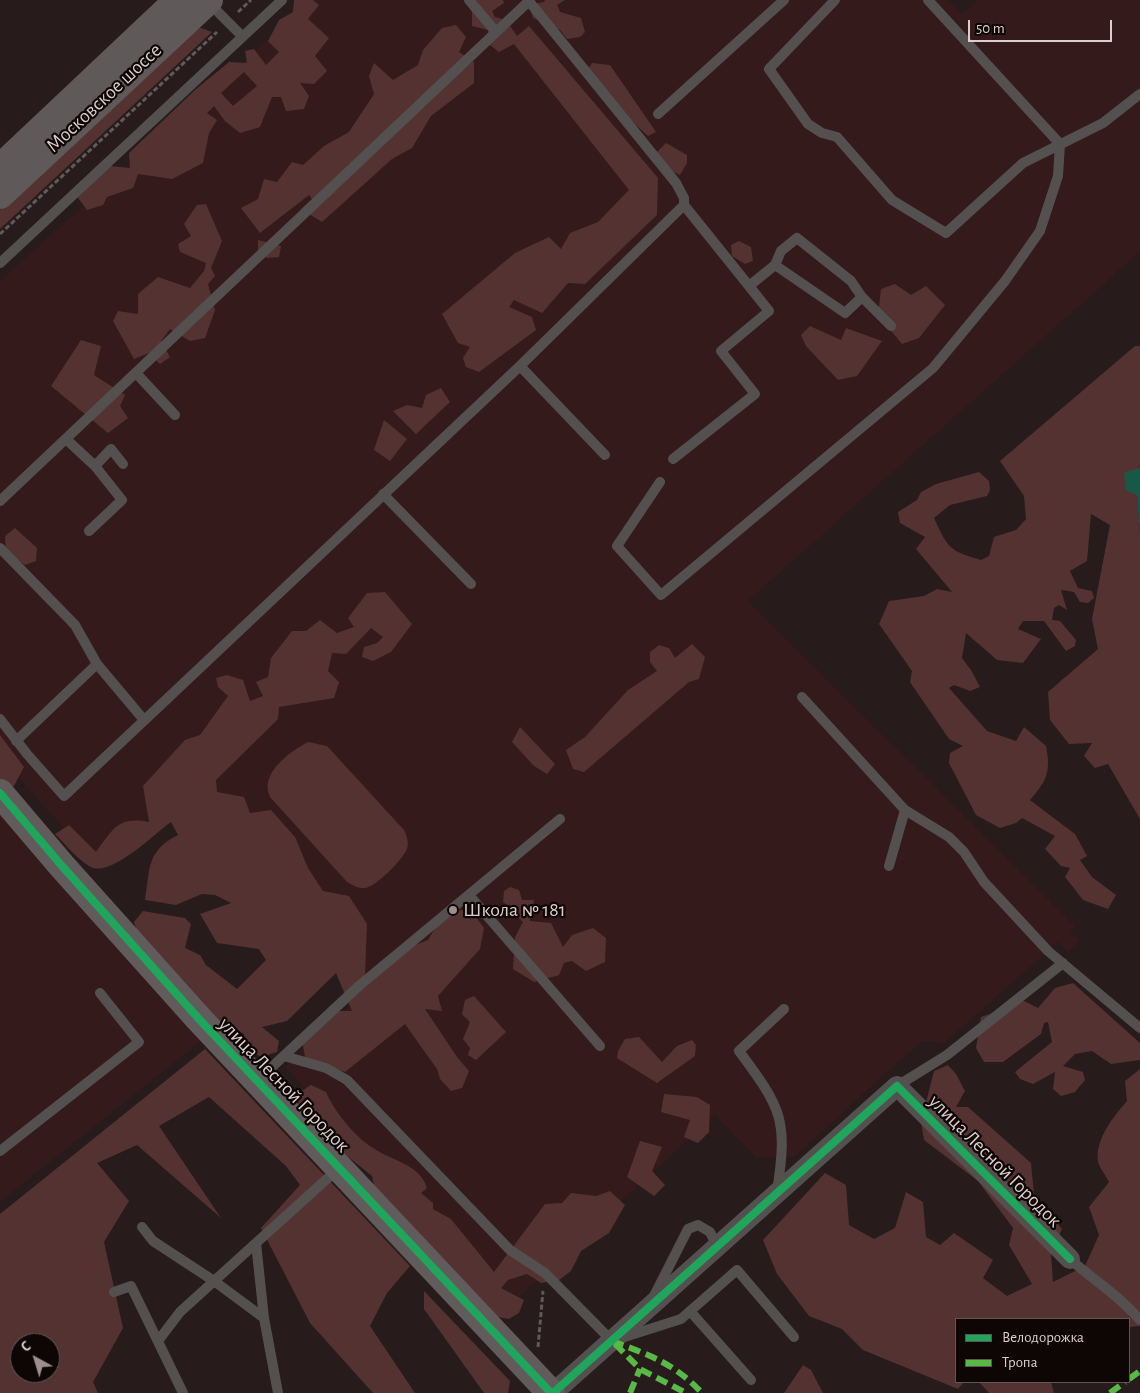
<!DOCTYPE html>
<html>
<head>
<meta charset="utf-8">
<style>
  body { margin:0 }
  #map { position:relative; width:1140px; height:1393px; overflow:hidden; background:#271b1b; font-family:"Alegreya Sans",sans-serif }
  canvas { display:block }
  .legend { position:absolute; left:955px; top:1318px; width:175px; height:65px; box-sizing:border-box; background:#0e0505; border:1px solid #615555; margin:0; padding:6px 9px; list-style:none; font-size:15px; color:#ddcece }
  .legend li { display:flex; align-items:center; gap:10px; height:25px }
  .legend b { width:25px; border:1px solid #615555 }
  .north { position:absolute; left:10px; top:1333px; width:50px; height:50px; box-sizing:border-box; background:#0e0505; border:1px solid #615555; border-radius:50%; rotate:321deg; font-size:14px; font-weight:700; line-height:20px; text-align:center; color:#ddcece }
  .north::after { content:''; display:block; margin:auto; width:18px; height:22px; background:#9d8f8f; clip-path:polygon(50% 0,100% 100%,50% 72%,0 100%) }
  .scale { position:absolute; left:968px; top:20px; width:144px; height:22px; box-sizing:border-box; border:2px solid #ddcece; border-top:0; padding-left:6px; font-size:15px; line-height:18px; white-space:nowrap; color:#ddcece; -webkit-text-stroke:4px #0e0505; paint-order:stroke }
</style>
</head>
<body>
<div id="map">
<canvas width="1140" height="1393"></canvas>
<ul class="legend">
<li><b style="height:6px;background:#20a55d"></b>Велодорожка</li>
<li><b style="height:6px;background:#58b947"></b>Тропа</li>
</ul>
<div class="north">С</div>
<div class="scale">50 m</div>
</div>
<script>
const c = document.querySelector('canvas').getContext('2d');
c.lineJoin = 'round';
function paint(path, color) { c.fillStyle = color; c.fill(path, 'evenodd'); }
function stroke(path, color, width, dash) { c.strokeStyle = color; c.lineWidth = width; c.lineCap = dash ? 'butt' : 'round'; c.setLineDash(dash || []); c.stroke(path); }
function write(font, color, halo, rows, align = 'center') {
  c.font = font + ' "Alegreya Sans",sans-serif'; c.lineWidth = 4.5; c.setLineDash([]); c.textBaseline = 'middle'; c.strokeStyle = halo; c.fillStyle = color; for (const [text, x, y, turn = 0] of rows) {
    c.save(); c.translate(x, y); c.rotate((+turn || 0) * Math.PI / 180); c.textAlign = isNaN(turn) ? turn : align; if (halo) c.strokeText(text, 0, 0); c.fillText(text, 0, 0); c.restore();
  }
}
const built = new Path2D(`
  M 312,0 L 948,0 L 962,14 L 978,0 L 1140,0 L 1140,252 L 748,601 L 1075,926 L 1070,931 L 1080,941 L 1068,952 L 1058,942 L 945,1043 L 922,1041 L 794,1157 L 756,1158 L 715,1115 L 508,1307 L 285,1067 L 365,991 L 171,797 L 97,865 L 0,757 L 0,281 Z
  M 0,810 L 205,1038 L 0,1202 Z`);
const green = new Path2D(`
  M 294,0 L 313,0 L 319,5 L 308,19 L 329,38 L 315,56 L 327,71 L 314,84 L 300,83 L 309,96 L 304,109 L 286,111 L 281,97 L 272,97 L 260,127 L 240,133 L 225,121 L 214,106 L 207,113 L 217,120 L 209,133 L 203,163 L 172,179 L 138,174 L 133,188 L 107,197 L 103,205 L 87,210 L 76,195 L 110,166 L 130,168 L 129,153 L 195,90 L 229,62 L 247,63 L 245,51 L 254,49 L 266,65 L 279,52 L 268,41 L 279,20 L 293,12 ZM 244,72 L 257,86 L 233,106 L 221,93 Z
  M 464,0 L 503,0 L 504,3 L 492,11 L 495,17 L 506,20 L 517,36 L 529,26 L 658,178 L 657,215 L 585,284 L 568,283 L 542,313 L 514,300 L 509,307 L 532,317 L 536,330 L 479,372 L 466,367 L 463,358 L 470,347 L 458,343 L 442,314 L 515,253 L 549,237 L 561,249 L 570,233 L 598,222 L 629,190 L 514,44 L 499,52 L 490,45 L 488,30 L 472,26 L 472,12 Z
  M 545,0 L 565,0 L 557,5 L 560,12 L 581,18 L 585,32 L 580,37 L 567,39 L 560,30 L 533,18 L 529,5 L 544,2 Z
  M 456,25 L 466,37 L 459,52 L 474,62 L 474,83 L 431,116 L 412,148 L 392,159 L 322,222 L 301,209 L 312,199 L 309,195 L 260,233 L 241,208 L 258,199 L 264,179 L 277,182 L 292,162 L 303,165 L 324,146 L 349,132 L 374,94 L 369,76 L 374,63 L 393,80 L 418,65 L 423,50 L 442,28 Z
  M 201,28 L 212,32 L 0,229 L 0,210 L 185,37 L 193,30 Z
  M 592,63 L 610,65 L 656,132 L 648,136 L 624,114 L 588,69 Z
  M 666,143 L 687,155 L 687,163 L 680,175 L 657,164 L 657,152 Z
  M 206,204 L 222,241 L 211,268 L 215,276 L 208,284 L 215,310 L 205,338 L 190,341 L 170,329 L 161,341 L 170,357 L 160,364 L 149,353 L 134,359 L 113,321 L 118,311 L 138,314 L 138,294 L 158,277 L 190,288 L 204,271 L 206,263 L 180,252 L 178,244 L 191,236 L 184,224 L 197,205 Z
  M 258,240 L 281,246 L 279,257 L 267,258 L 258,251 Z
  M 739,241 L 751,247 L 753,261 L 745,264 L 732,256 L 731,245 Z
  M 895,284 L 911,295 L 926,286 L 945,305 L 919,338 L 902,344 L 878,315 L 881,289 Z
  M 810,326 L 841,340 L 846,328 L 882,341 L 857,376 L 838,380 L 806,346 L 801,335 Z
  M 81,340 L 101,346 L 94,375 L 125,395 L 120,406 L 128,418 L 108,433 L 51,386 Z
  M 1135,346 L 1140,346 L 1140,463 L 1137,495 L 1140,534 L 1140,819 L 1108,764 L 1095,768 L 1084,756 L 1092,743 L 1069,744 L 1050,720 L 1048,692 L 1098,649 L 1092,619 L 1110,525 L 1091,514 L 1087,561 L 1070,571 L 1078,588 L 1092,591 L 1094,598 L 1088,603 L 1080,602 L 1074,592 L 1061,590 L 1067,610 L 1059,605 L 1054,608 L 1052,620 L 1060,621 L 1076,640 L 1075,646 L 1066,651 L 1044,621 L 1023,621 L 1018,629 L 1041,639 L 1023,663 L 997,660 L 966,633 L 962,658 L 971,670 L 980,687 L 970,691 L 954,685 L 949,688 L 987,731 L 1016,741 L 1024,727 L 1046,746 C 1051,771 1047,781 1030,800 L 1075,834 L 1087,856 L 1080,860 L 1092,877 L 1116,895 L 1108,909 L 1083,900 L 1065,877 L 1070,868 L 1061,866 L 1045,849 L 1055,836 L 1022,818 L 1016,823 L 1000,828 L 976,815 L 949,763 L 950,753 L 963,746 L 949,739 L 910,682 L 912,671 L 879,624 L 889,601 L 924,596 L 937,589 L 952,592 L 916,549 L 925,537 L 900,523 L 898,512 L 917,500 L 921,492 L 936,484 L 979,472 L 989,481 L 990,490 L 987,496 L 950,505 L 934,518 C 948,548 949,551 981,560 L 989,556 L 994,537 L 1016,530 L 1026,519 L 1024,496 L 1000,461 Z
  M 441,388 L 450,402 L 416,434 L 393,411 L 407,405 L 422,408 L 426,395 Z
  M 384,420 L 407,439 L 390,461 L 374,450 Z
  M 15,528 L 37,548 L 36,561 L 25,565 L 6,552 L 5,536 Z
  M 385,592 L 412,624 L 391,652 L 373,661 L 362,657 L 364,647 L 377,643 L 383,637 L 371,628 L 346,654 L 332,653 L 328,671 L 339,682 L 334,698 L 279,707 L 278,719 L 216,780 L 217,792 L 244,797 L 250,813 L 271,810 L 295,837 L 308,868 L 323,891 L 349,896 L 367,924 L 365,975 L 389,955 L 428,940 L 437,925 L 454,910 L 471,910 L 484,928 L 480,949 L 438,996 L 442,1011 L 425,1009 L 457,1057 L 469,1071 L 462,1088 L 451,1091 L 440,1079 L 437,1069 L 405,1024 L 345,1072 L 305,1057 L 301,1034 L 327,1011 L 352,1011 L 336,973 L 287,1021 L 262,1027 L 279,1041 L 277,1052 L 261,1057 L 249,1050 L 243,1033 L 229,1030 L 186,999 L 141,945 L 134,922 L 143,911 L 185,918 L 191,924 L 185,948 L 200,955 L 206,965 L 237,989 L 266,960 L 259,949 L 217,943 L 200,914 L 231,903 L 215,895 L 202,894 L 176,905 L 145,900 C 150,869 146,851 178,835 L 171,822 C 155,833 109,880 89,866 C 76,858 65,844 55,834 L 69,825 L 96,852 C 113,829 118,816 149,822 L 143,786 L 185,740 L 200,735 L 228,696 L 218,687 L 216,678 L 227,675 L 243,680 L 250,701 L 263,696 L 256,682 L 268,677 L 271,658 L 292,631 L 306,631 L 320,620 L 337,633 L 354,627 L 348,618 L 367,593 Z
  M 692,644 L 705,657 L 699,679 L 689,682 L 584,772 L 573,769 L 566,750 L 585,737 L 628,690 L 657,671 L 650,662 L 650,652 L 659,645 L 669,648 L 675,658 Z
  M 520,727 L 555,764 L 547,774 L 534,766 L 512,742 Z
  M 0,735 L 24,767 L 14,786 L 8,788 L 0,784 Z
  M 308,742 L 327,746 L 404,830 C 407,836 409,842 407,849 C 403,859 376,887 365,888 C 358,889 353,885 347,882 L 270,797 C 259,774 289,752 308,742 Z
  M 510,887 L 519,890 L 522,900 L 534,900 L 530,921 L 551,923 L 563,947 L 572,935 L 593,928 L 606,938 L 605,962 L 586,971 L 572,961 L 564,963 L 559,975 L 534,982 L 513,969 L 515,937 L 523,922 L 518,917 L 519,907 L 510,907 L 503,902 L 504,891 Z
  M 1073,983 L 1140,1043 L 1140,1060 L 1111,1064 L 1092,1051 L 1075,1054 L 1063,1066 L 1083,1072 L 1085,1080 L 1075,1092 L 1061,1096 L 1053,1089 L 1055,1072 L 1033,1084 L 1020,1079 L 1015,1072 L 1052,1042 L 1048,1022 L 1044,1023 L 1041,1034 L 1003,1062 L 984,1062 L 976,1048 L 981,1017 L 1001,1010 L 1016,997 L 1038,1008 L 1055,988 Z
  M 474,996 L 506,1032 L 476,1060 L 468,1055 L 470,1048 L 463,1039 L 470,1022 L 462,1014 L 465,1000 Z
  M 639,1037 L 662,1062 L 677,1046 L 692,1040 L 696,1045 L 695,1056 L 657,1083 L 617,1058 L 618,1051 L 625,1039 Z
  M 205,1049 L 410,1266 L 387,1293 L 370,1326 L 415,1393 L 373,1393 L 310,1323 L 261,1228 L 300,1185 L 286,1166 L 209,1097 L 159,1126 L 221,1218 L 137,1145 L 97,1163 L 129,1201 L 104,1242 L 123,1328 L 93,1382 L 98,1393 L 0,1393 L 0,1214 ZM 20,1343 L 50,1343 L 50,1373 L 20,1373 Z
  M 948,1065 L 956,1074 L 965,1091 L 956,1107 L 968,1107 L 1031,1163 L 1034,1195 L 1062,1229 L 1051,1254 L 1053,1282 L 1085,1266 L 1099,1235 L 1089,1207 L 1109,1182 C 1106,1176 1099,1167 1098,1161 C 1095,1139 1114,1116 1127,1101 L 1125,1081 L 1140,1069 L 1140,1326 L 1129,1327 L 1129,1319 L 956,1319 L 956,1382 L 964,1382 L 958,1389 L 863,1350 L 842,1329 L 809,1316 L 777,1274 L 763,1240 L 825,1173 L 846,1185 L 849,1225 L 874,1239 L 895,1228 L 906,1192 L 923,1202 L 926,1237 L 940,1245 L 954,1233 L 993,1260 L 983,1278 L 1007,1296 L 1032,1284 L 1009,1245 L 1013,1228 L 978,1181 L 924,1140 L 921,1122 L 934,1071 Z
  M 311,1085 L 326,1092 C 334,1111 355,1137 373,1148 C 392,1161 420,1164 427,1188 L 421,1193 L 433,1203 L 433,1209 L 451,1219 L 494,1272 L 545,1204 L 562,1203 L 571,1193 L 596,1196 L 610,1191 L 625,1205 L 609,1233 L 581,1251 L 571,1271 L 559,1280 L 541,1283 L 527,1274 L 508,1280 L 501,1288 L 524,1300 L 519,1313 L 509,1319 L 498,1317 L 441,1268 L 374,1186 L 372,1176 L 347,1156 L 298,1105 L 300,1092 Z
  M 664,1094 L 697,1097 L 710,1105 L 709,1132 L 698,1143 L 684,1137 L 690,1120 L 661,1112 Z
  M 640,1141 L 662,1147 L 652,1171 L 665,1185 L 654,1196 L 627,1177 Z
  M 424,1291 L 510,1381 L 508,1393 L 484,1393 L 424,1309 Z
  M 803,1365 L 811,1370 L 823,1393 L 784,1393 Z
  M 979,1382 L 1051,1382 L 1054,1393 L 989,1393 Z`);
const water = new Path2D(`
  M 1140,463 L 1140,534 L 1137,495 L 1126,490 L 1124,473 L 1140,468 Z`);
const path = new Path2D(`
  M 238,12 L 251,0
  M 0,234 L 217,32
  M 538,1347 L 543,1291`);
const lane = new Path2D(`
  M 469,0 L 496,32
  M 835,0 L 769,69 L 808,124 L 822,133 L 837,137 L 892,200 L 946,233 L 1023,163 L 1103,123 L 1140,94
  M 208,2 L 242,36
  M 658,114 L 784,0
  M 0,263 L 282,0
  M 749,286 L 775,265 L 781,251 L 797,238 L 851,281 L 862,297 L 845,313 L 775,265
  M 862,297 L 891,326
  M 520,366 L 605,455
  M 136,373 L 175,415
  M 66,439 L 95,466 L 122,500 L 89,531
  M 673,459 L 755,394 L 721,351 L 769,311 L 684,205
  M 95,466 L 111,449 L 123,464
  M 660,482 L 617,546 L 661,595 L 933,368 L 1005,281 L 1040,231 L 1058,176 L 1060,144 L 928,0
  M 383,494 L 471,584
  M 0,501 L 530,0
  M 0,548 L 75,625 L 97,664 L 144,720
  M 802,697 L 905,810 L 949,837 L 964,852 L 984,882 L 1048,951 L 1140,1028
  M 0,719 L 27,754 L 64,796 L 520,366 L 684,205 L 684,198 L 676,183 L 528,0
  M 16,741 L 97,664
  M 889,866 L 905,810
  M 469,895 L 600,1046
  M 284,1056 L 326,1068 L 347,1080 L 510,1250 L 545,1273 L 612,1341 L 681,1319 L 737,1270 L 794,1337
  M 259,1079 L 360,985 L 560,819
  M 897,1086 L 947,1055 L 1063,963
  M 0,1151 L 139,1042 L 100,993
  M 777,1192 C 788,1119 782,1109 739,1051 L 784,1009
  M 142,1227 L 153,1241 L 214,1281 L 264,1318
  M 1070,1259 C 1093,1280 1120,1296 1140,1320
  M 114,1292 L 131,1286 L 183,1393
  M 655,1294 L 688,1229 L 698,1225 L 710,1232 L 717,1246
  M 690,1311 L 751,1380
  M 158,1341 L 180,1312 L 256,1243
  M 278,1393 L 264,1318 L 256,1243 L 339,1168`);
const street = new Path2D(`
  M 553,1393 L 897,1086 L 1070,1259`);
const secondary = new Path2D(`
  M 0,793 L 62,866 L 199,1019 L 551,1393`);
const primary = new Path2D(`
  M 0,168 L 178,0
  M 0,195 L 209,0`);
const quiet = new Path2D(`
  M 612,1341 C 649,1355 674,1363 702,1393
  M 615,1344 L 640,1369 L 686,1393
  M 1129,1379 L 1140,1371
  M 630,1393 L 640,1369
  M 1110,1393 L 1125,1382`);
const cycleway = new Path2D(`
  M 0,793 L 62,866 L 199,1019 L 551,1393
  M 553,1393 L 897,1086 L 1070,1259`);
const markers = [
  [453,910,5,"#9d8f8f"]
];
const streetNames = [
  ["Московское шоссе",104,98,-43],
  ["улица Лесной Городок",284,1085,46],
  ["улица Лесной Городок",995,1161,45]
];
const poiNames = [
  ["Школа № 181",463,910]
];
paint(built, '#341a1a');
paint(green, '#543232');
paint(water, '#185847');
stroke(path, '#605a5a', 3, [5, 2.5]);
stroke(lane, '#555050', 10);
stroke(street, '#555050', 20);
stroke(secondary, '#615b5b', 28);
stroke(primary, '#605959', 28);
stroke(quiet, '#58b947', 6, [12, 6]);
stroke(cycleway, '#20a55d', 8);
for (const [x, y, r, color] of markers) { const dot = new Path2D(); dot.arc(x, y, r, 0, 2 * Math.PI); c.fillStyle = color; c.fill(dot); stroke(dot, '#0e0505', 2); }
write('20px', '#ddcece', '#0e0505', streetNames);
write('20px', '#ddcece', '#0e0505', poiNames, 'left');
</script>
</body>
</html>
